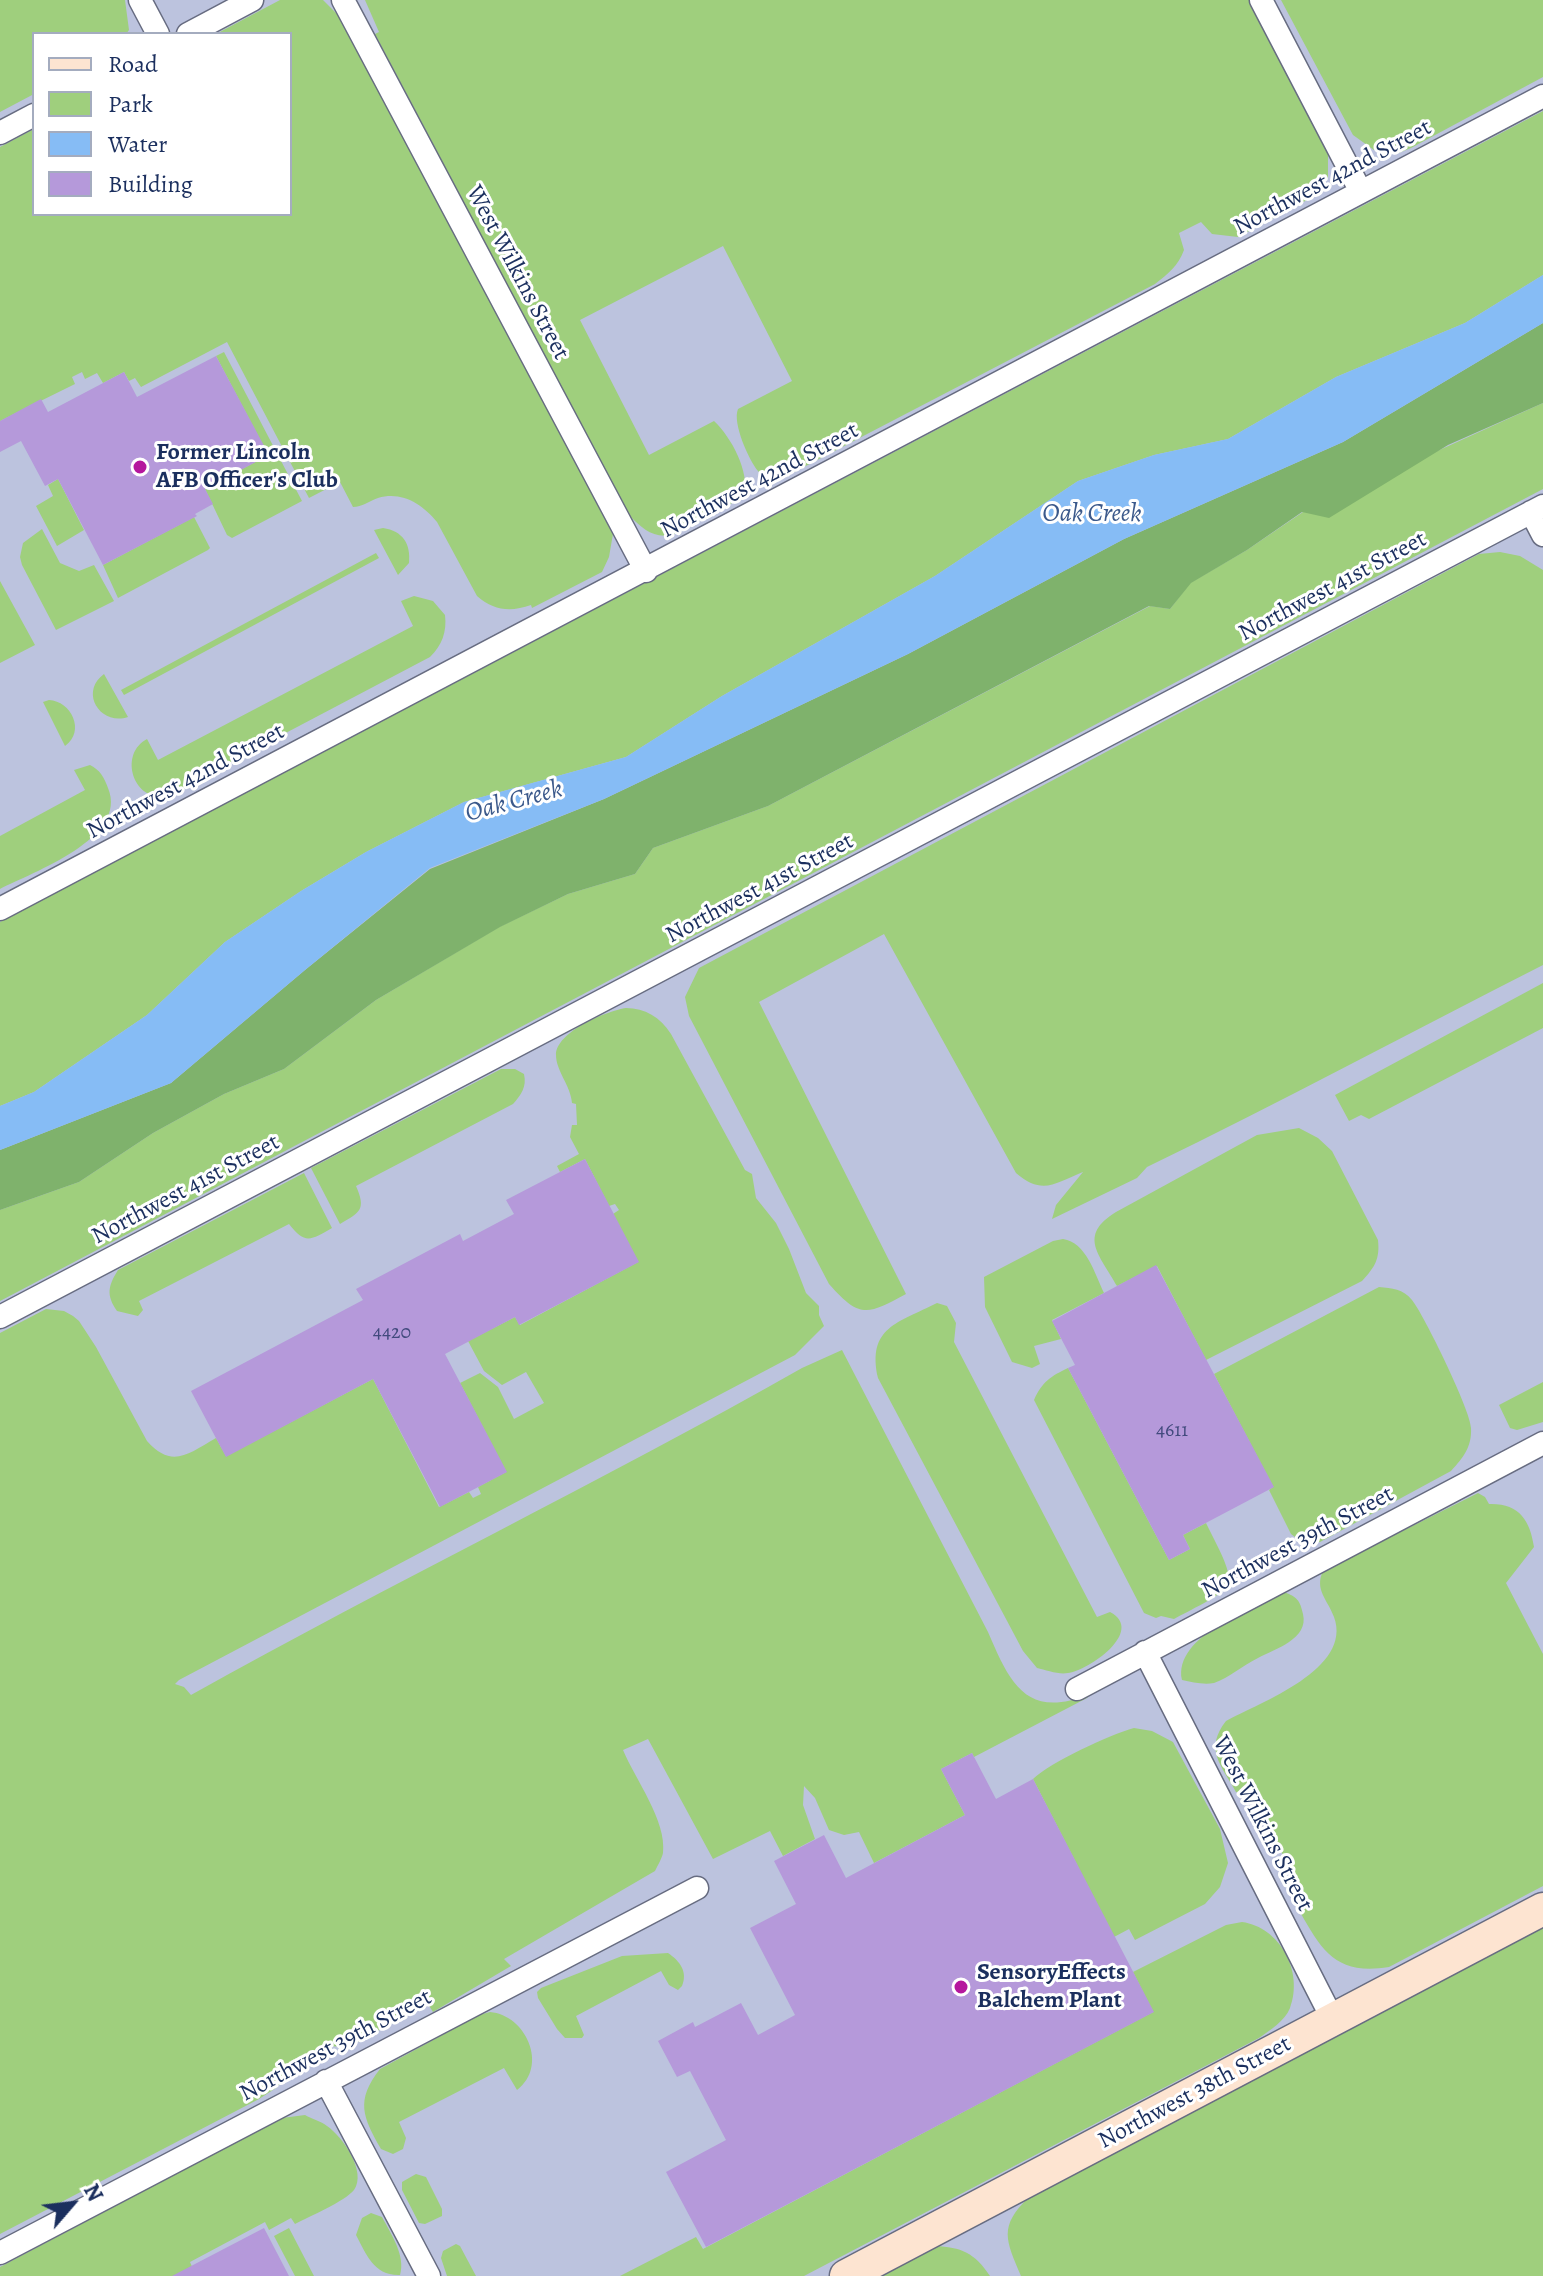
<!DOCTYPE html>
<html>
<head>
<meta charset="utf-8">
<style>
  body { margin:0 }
  #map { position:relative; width:1543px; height:2276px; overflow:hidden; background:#f4ddc2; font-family:Alegreya,serif }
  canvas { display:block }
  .legend { position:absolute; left:32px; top:32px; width:260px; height:184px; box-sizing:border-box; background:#fff; border:2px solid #a4acbf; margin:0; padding:10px 14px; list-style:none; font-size:24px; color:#1b2f5e }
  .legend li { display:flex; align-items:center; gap:16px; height:40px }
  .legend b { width:40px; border:2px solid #a4acbf }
  .north { position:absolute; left:32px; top:2164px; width:80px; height:80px; -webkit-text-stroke:6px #fff; paint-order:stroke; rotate:62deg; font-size:22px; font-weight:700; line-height:32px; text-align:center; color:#1b2f5e }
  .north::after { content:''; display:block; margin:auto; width:28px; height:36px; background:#1b2f5e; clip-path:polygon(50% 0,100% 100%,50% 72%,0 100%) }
</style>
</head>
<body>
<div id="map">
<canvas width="1543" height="2276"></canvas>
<ul class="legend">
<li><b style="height:10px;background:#fde4d1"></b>Road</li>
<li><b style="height:22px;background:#9fcf7d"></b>Park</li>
<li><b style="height:22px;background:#86bcf5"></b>Water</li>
<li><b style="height:22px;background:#b599da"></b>Building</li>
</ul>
<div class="north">N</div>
</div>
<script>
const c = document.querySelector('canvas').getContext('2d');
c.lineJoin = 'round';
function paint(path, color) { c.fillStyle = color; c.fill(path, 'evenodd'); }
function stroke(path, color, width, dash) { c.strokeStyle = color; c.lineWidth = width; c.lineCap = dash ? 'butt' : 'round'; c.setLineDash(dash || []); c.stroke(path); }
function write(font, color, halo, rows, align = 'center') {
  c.font = font + ' Alegreya,serif'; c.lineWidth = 6; c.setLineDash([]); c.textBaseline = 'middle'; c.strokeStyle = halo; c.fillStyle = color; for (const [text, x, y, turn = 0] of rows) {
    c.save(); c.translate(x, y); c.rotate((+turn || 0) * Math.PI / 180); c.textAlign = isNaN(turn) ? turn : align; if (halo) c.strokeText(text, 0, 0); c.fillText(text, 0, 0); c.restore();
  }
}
const industrial = new Path2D(`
  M 0,0 L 1543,0 L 1543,2276 L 0,2276 ZM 34,34 L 290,34 L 290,214 L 34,214 Z`);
const green = new Path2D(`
  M 0,0 L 125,0 L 129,30 L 126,34 L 34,34 L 34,94 L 0,112 Z
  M 280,0 L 323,0 L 340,17 L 614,528 L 609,557 L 602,572 L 532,608 L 531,605 C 511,612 494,611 477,596 L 437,522 C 422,504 402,491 378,498 C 369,501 362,507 353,507 L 340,482 L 309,498 L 227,342 L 141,387 L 135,378 L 129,381 L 124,372 L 103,383 L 97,373 L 85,379 L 82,372 L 72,377 L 75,384 L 0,421 L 0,147 L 34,129 L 34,214 L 290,214 L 290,34 L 216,34 Z
  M 365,0 L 1250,0 L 1328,150 L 1328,177 L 1320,189 L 1307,200 L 1238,237 L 1212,234 L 1201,222 L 1179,233 L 1184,250 C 1178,266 1168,274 1155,284 L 775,482 C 769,480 762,476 758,471 C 749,460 732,423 738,409 L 792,381 L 723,246 L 580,320 L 649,455 L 714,421 C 732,438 749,471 745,496 L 677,533 C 657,541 643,530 629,515 L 375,34 L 379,32 Z
  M 1281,0 L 1543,0 L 1543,77 L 1411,148 L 1396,154 L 1374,150 L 1353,135 Z
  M 1543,111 L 1543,275 L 1465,323 L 1336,377 L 1228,439 L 1154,455 L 1078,481 L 935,576 L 722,696 L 626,757 L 464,802 L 366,852 L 301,891 L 225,942 L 147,1015 L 34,1092 L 0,1106 L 0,922 Z
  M 224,352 L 302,501 L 232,538 L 227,535 L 205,489 L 268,455 L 216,356 Z
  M 1543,403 L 1543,489 L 0,1301 L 0,1210 L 79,1182 L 153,1133 L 224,1094 L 284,1069 L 376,1000 L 499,927 L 568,894 L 635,874 L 653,848 L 768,806 L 1150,606 L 1170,609 L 1190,583 L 1247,550 L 1303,512 Z
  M 58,479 L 84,530 L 57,546 L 36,506 L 53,496 L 48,485 Z
  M 194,517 L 210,548 L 208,550 L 118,598 L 103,565 Z
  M 383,528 C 403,531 411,544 409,563 L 398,575 L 374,530 Z
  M 42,529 L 60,563 L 79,571 L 94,565 L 114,601 L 56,630 L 22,565 L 20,557 L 23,543 Z
  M 1500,552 L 1520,556 L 1543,570 L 1543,965 C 1411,1032 1281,1102 1147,1167 L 1137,1178 L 1052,1219 L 1056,1205 L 1083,1172 C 1055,1183 1043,1196 1016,1173 L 884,934 L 759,1002 L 906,1294 C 867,1315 860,1319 829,1284 L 689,1016 L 685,997 L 699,968 L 1479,554 Z
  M 376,553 L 379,558 L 124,695 L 121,690 Z
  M 0,581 L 35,645 L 0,663 Z
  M 414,596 L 433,601 L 445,615 C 447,632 442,645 430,657 L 168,795 C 135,805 117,755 147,739 L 158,760 L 413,626 L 401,601 Z
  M 104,674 L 128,717 C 100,726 79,692 104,674 Z
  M 49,700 C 71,701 86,731 65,746 L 43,702 Z
  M 90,765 C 100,770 104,777 108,788 C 129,838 33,872 0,889 L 0,836 L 85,790 L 74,770 Z
  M 1543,983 L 1543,1028 L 1369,1119 L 1361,1115 L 1349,1121 L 1335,1095 Z
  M 626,1008 C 645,1008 660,1017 671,1034 L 745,1170 L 752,1174 L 756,1198 L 776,1223 L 789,1249 L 806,1293 L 819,1306 L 819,1315 L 824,1326 L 795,1355 L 179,1680 L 175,1684 L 184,1687 L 191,1695 C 393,1582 601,1482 802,1368 L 842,1350 L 988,1632 C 1010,1683 1026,1720 1090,1694 L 1087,1698 L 974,1757 L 972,1753 L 941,1769 L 965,1815 L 874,1863 L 859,1832 L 844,1835 L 829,1830 L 815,1798 L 804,1786 L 803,1805 L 815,1839 L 783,1856 L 770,1831 L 713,1859 L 648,1739 L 623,1750 C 635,1779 667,1821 663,1853 C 662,1858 658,1865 655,1871 L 504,1959 L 511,1966 L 433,2012 L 428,2004 L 348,2047 L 328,2046 L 305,2058 L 276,2088 L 259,2099 L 0,2234 L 0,1333 L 46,1309 L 64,1311 L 73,1316 L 79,1321 L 96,1347 L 147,1441 C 172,1469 188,1454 216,1438 L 226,1456 L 373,1379 L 439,1507 L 469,1492 L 473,1498 L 481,1494 L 478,1487 L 506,1472 L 460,1383 L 480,1373 L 498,1387 L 514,1419 L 544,1403 L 526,1372 L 502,1385 L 484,1371 L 468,1341 L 515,1317 L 520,1325 L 638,1262 L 613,1214 L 619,1210 L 615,1204 L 609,1206 L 585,1159 L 560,1172 L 557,1166 L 579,1154 L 570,1137 L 572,1125 L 577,1125 L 576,1104 L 572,1103 C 571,1086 556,1071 556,1055 C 556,1032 606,1011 626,1008 Z
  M 501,1069 L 515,1069 L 524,1074 C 527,1087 521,1095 513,1104 L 356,1186 C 366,1209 361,1212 340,1224 L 311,1168 Z
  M 1299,1128 L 1318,1138 L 1332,1151 L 1378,1240 C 1380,1259 1375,1267 1362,1281 L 1206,1360 L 1157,1266 L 1117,1286 C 1100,1255 1077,1236 1116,1212 L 1257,1135 Z
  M 304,1173 L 332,1228 C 311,1240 305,1245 289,1224 L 139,1301 L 143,1310 L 138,1316 L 117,1311 C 106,1295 108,1286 118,1270 Z
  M 1063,1239 C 1086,1242 1095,1274 1104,1293 L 1052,1320 L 1061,1339 L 1034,1346 L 1040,1364 L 1032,1368 L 1012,1362 L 985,1307 L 984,1277 L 1053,1241 Z
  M 1379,1287 C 1392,1288 1403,1289 1412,1300 C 1424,1315 1471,1411 1471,1428 C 1472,1447 1463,1458 1451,1471 L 1320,1542 L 1304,1544 L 1291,1534 L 1269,1490 L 1273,1487 L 1214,1374 Z
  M 937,1303 L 947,1306 L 956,1323 L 954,1342 L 1097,1617 L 1110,1612 C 1146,1631 1088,1671 1068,1673 C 1059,1675 1046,1670 1037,1668 L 1023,1651 L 878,1378 C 867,1327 898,1323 937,1303 Z
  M 1068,1368 L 1169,1560 L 1190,1549 L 1183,1535 L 1206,1523 C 1240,1591 1240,1584 1174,1619 L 1161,1616 L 1156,1618 L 1144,1613 L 1034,1400 C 1042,1382 1051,1376 1068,1368 Z
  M 1543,1382 L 1543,1422 L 1517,1430 L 1510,1428 L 1499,1405 Z
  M 1478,1493 L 1485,1497 L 1489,1504 C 1519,1503 1530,1520 1534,1547 L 1506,1583 L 1543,1654 L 1543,1886 L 1389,1967 C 1337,1975 1323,1953 1300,1912 L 1307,1898 L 1250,1796 L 1236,1792 C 1221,1765 1204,1749 1226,1721 C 1261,1702 1353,1669 1334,1617 C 1328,1600 1314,1590 1323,1571 Z
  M 1284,1592 C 1297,1597 1300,1600 1303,1614 C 1309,1639 1275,1649 1258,1658 C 1243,1665 1229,1678 1214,1683 C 1203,1685 1192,1682 1182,1680 C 1173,1636 1253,1608 1284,1592 Z
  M 1134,1728 L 1152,1731 L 1173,1742 L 1220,1829 L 1228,1863 L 1220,1887 L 1205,1904 L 1135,1940 L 1129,1929 L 1114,1937 L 1033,1779 C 1051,1762 1109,1735 1134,1728 Z
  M 1242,1922 C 1280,1927 1304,1972 1290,2008 C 1285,2021 1270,2030 1259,2038 L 804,2276 L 620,2276 L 696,2237 L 703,2249 L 1153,2012 L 1133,1972 L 1226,1925 Z
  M 1543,1923 L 1543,2276 L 1021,2276 C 1006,2240 998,2227 1029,2197 Z
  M 668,1953 C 680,1961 688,1972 682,1986 L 678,1990 L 669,1985 L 661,1971 L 576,2016 L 584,2035 L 582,2038 L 565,2038 L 557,2029 L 538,1998 L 537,1992 L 541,1988 L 622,1956 Z
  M 490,2012 C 526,2015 549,2066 517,2090 L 504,2068 L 399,2122 L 406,2138 L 403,2149 L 393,2154 L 381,2149 C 363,2117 355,2101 380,2069 L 479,2015 Z
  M 305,2115 C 312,2119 321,2121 327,2126 C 343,2137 367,2172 354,2190 C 344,2202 310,2216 295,2224 L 291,2218 L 269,2230 L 265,2222 L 190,2262 L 196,2276 L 0,2276 L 0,2267 L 282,2118 Z
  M 416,2174 L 426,2177 L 442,2209 L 442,2216 L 425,2224 L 419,2223 L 402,2190 L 402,2182 Z
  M 371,2213 L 382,2217 C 391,2234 406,2256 400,2275 C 374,2276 366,2254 356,2235 L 362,2218 Z
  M 289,2228 L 314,2276 L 295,2276 L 274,2236 Z
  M 456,2244 L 460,2246 L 476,2276 L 447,2276 L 441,2258 L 443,2251 Z
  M 935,2246 C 961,2247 975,2253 990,2276 L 869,2276 Z`);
const forest = new Path2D(`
  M 1543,323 L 1543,403 L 1448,445 L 1329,518 L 1302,512 L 1247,550 L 1191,583 L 1170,609 L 1149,606 L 768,806 L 653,848 L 635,874 L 568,894 L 500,927 L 376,1000 L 284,1069 L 224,1094 L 153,1133 L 79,1182 L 0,1210 L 0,1150 L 171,1083 L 305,970 L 430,869 L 604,799 L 908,654 L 1124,539 L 1343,442 Z`);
const water = new Path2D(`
  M 1543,275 L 1543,323 L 1343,442 L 1124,539 L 908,654 L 604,799 L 430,868 L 305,970 L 171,1083 L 0,1150 L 0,1106 L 34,1092 L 147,1015 L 225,942 L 301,891 L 366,852 L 464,802 L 626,757 L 722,696 L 935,576 L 1078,481 L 1154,455 L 1228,439 L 1336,377 L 1465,323 Z`);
const building = new Path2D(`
  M 216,356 L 269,455 L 205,489 L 213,504 L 195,514 L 197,516 L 103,565 L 58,479 L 45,486 L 21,441 L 0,452 L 0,421 L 41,399 L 48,412 L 124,372 L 137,397 Z
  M 585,1159 L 639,1262 L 519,1325 L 515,1317 L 445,1354 L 507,1472 L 440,1507 L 373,1379 L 226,1457 L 191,1391 L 363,1300 L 356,1289 L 460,1234 L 463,1241 L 514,1214 L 506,1200 Z
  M 1156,1265 L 1274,1487 L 1183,1535 L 1190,1549 L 1169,1560 L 1068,1368 L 1075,1365 L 1052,1321 Z
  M 972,1753 L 996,1799 L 1033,1779 L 1154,2012 L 706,2247 L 666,2172 L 726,2140 L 690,2071 L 677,2077 L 658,2041 L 693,2022 L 695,2027 L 741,2003 L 758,2035 L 795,2015 L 750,1928 L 796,1904 L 774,1861 L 824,1835 L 846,1878 L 965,1815 L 941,1769 Z
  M 264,2228 L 289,2276 L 172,2276 Z`);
const street = new Path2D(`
  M 140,0 L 158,34
  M 343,0 L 646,571
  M 1261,0 L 1361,192
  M 188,34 L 252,0
  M 0,133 L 34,115
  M 1531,512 L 1543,535
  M 0,909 L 1543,96
  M 0,1317 L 1543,506
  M 1145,1652 L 1333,2020
  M 1077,1689 L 1543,1443
  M 326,2081 L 429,2276
  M 0,2253 L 697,1888`);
const secondary = new Path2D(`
  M 846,2276 L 1543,1909`);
const markers = [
  [140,467,8,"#b5179e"],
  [961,1987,8,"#b5179e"]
];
const numberNames = [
  ["4420",392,1333],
  ["4611",1172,1431]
];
const streetNames = [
  ["Northwest 42nd Street",1333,178,-28],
  ["West Wilkins Street",517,273,62],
  ["Northwest 42nd Street",760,481,-28],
  ["Northwest 41st Street",1333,587,-28],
  ["Northwest 42nd Street",186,782,-28],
  ["Northwest 41st Street",760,889,-28],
  ["Northwest 41st Street",186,1190,-28],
  ["Northwest 39th Street",1298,1543,-28],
  ["West Wilkins Street",1262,1824,63],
  ["Northwest 39th Street",336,2046,-28],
  ["Northwest 38th Street",1195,2093,-28]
];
const poiNames = [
  ["Former Lincoln",156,453],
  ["AFB Officer's Club",156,481],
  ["SensoryEffects",977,1973],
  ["Balchem Plant",977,2001]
];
const waterNames = [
  ["Oak Creek",1092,515],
  ["Oak Creek",514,802,-15]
];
paint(industrial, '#bcc3de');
paint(green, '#9fcf7d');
paint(forest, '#7fb26c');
paint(water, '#86bcf5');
paint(building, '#b599da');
stroke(street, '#676c81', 25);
stroke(secondary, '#676c81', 35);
stroke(street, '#fff', 22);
stroke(secondary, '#fde4d1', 32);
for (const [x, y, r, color] of markers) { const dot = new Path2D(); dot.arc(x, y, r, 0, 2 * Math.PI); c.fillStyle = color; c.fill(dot); stroke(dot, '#fff', 3); }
write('20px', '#424a7d', null, numberNames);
write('24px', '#1b2f5e', '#fff', streetNames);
write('bold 24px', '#1b2f5e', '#fff', poiNames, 'left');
write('italic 26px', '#3b598b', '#fff', waterNames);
</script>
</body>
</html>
